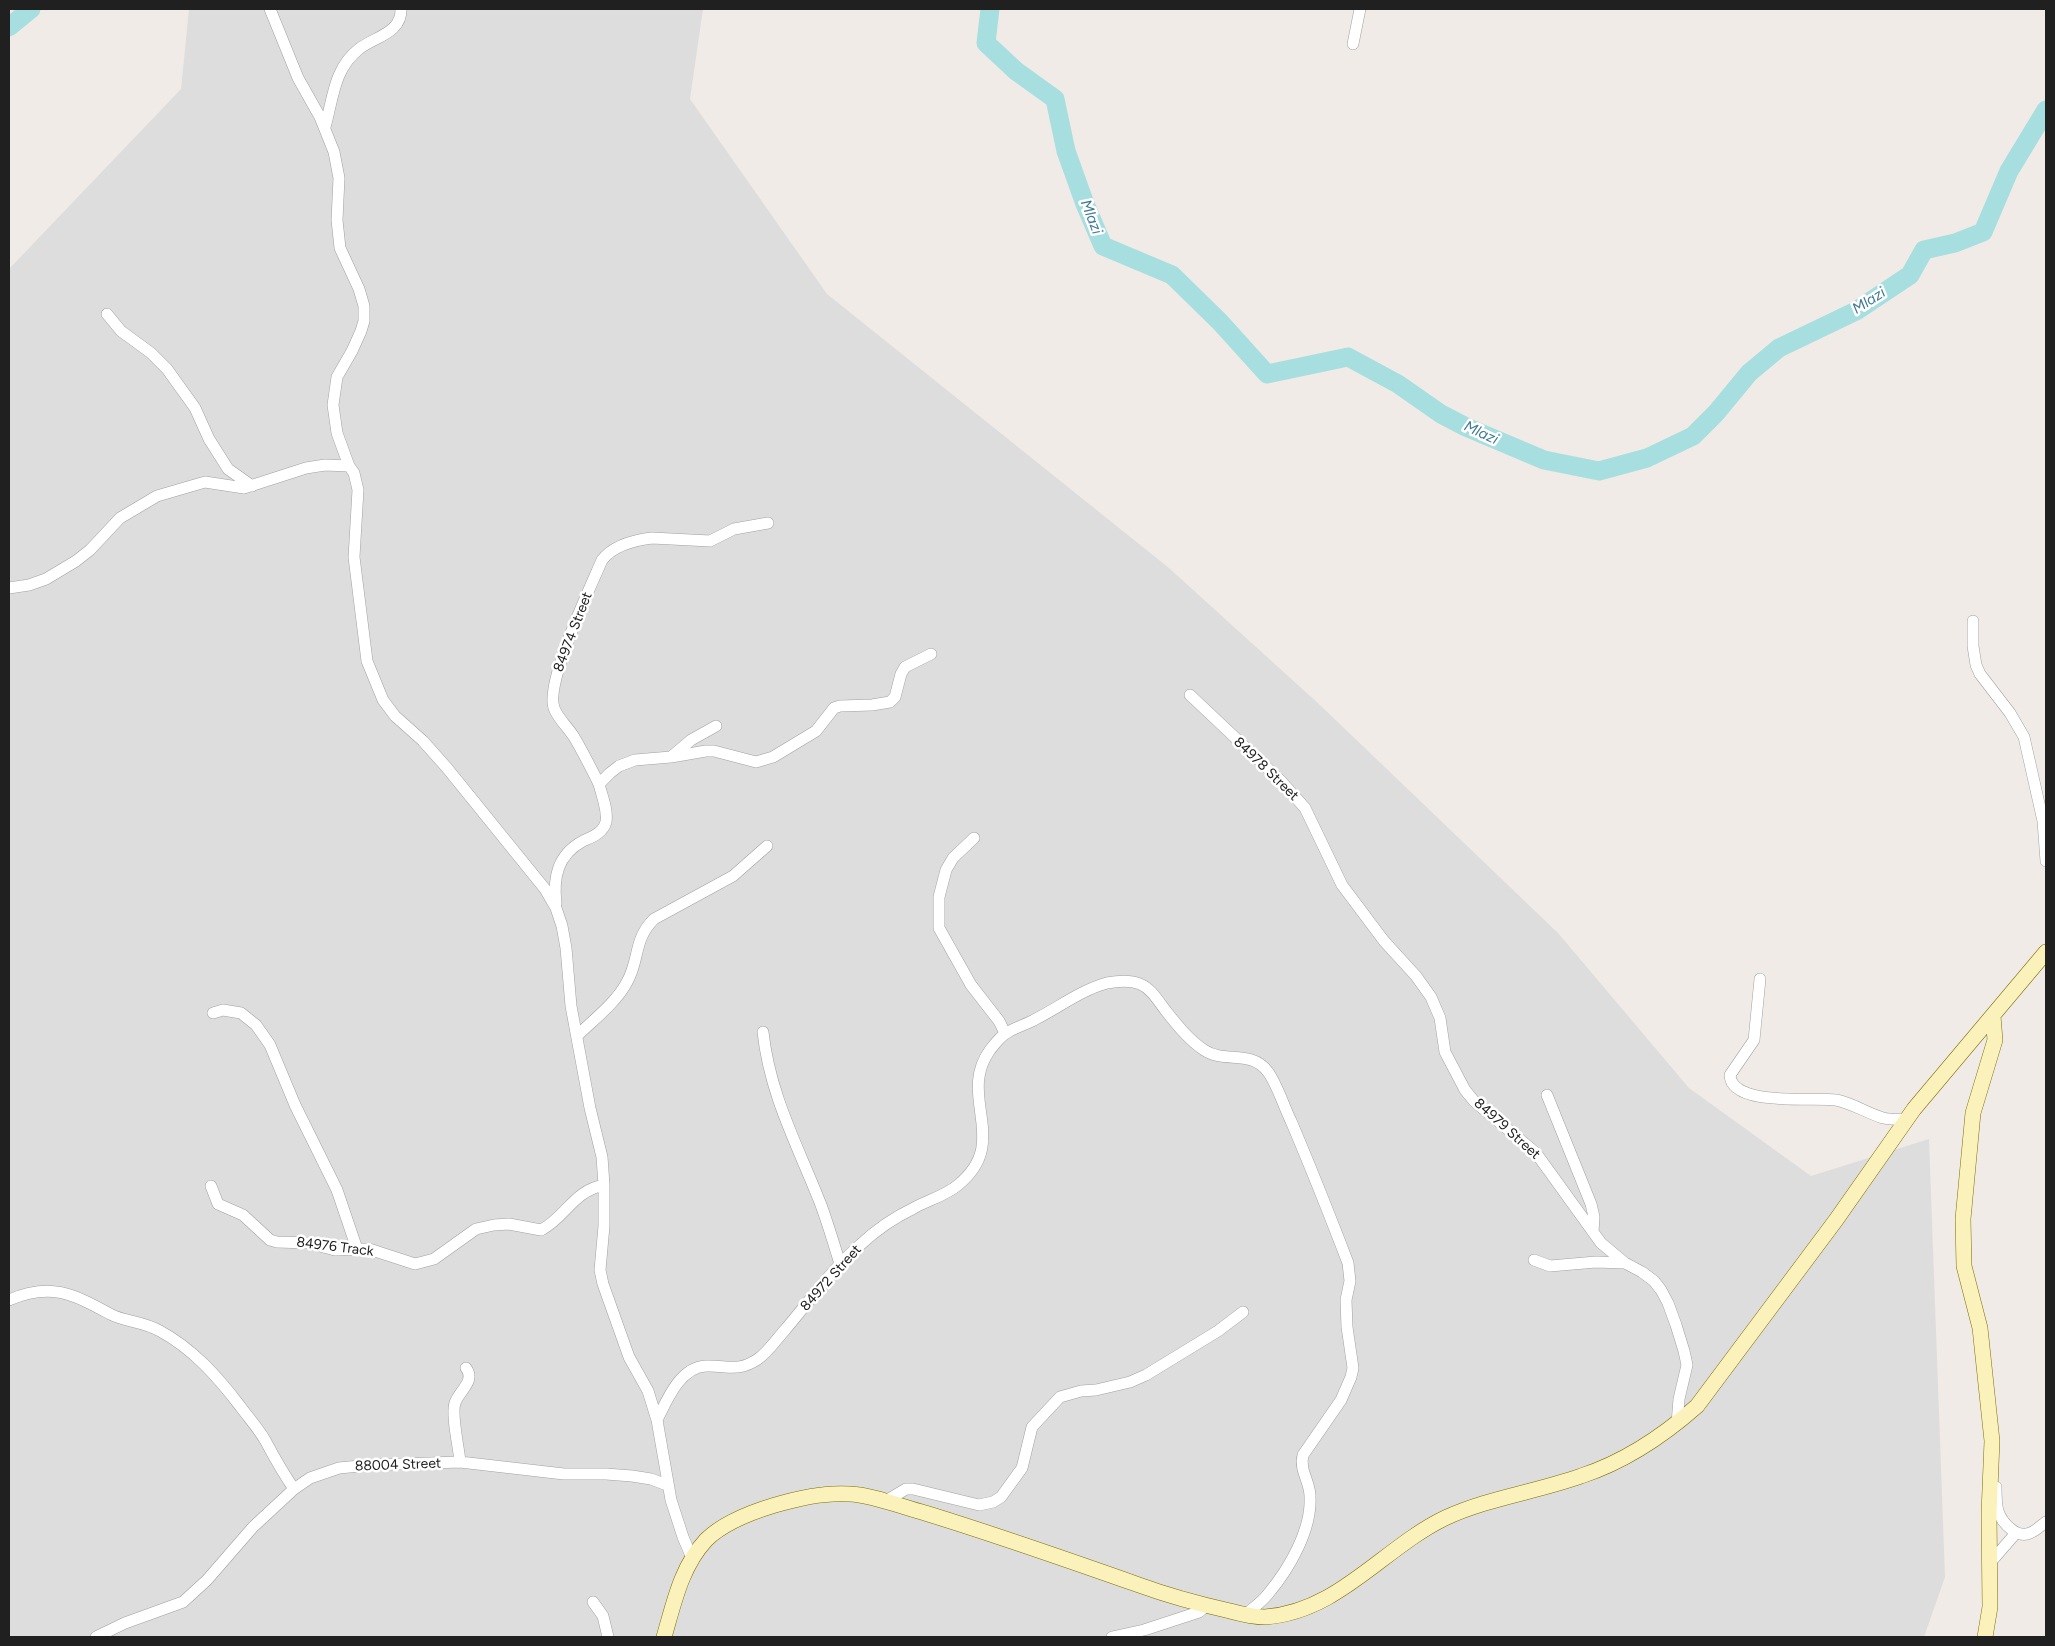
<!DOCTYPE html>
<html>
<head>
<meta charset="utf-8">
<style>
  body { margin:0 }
  #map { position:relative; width:2055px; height:1646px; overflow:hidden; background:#f1ebe7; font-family:Figtree,sans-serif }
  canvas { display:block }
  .frame { position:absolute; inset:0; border:10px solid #202020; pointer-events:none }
</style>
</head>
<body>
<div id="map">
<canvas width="2055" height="1646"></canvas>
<div class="frame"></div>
</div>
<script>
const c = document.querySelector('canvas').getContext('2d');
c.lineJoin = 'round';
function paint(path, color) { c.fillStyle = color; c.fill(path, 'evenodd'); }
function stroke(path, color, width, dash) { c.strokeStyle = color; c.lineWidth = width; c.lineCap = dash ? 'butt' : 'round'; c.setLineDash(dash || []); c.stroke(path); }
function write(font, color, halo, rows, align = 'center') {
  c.font = font + ' Figtree,sans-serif'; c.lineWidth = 5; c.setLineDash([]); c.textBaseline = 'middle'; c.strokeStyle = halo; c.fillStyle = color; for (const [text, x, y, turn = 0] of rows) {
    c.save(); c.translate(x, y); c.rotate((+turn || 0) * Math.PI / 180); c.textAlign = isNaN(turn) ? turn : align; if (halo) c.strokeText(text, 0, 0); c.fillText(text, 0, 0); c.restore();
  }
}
const residential = new Path2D(`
  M 189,9 L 703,9 L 690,99 L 827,294 L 1169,568 L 1320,705 L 1558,933 L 1689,1088 L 1811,1176 L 1929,1139 L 1945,1577 L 1924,1637 L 9,1637 L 9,269 L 181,89 Z`);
const river = new Path2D(`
  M 990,9 L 986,43 L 1016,71 L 1055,99 L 1066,151 L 1085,204 L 1103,246 L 1172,275 L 1220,322 L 1267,374 L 1348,357 L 1398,384 L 1441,414 L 1466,427 L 1544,460 L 1599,471 L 1647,458 L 1693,436 L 1716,413 L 1749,373 L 1779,348 L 1856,311 L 1910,275 L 1924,250 L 1955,243 L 1983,232 L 2009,171 L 2046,110
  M 9,27 L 31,9`);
const street = new Path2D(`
  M 270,9 L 298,78 L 320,117 L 334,152 L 339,178 L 337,220 L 340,248 L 359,289 L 364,306 L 364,321 L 361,331 L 352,351 L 337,377 L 333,405 L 337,433 L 349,466 L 354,473 L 358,490 L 354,557 L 367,661 L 383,700 L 395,716 L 423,741 L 447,768 L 545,889 L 556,908 L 562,926 L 566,948 L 571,1006 L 590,1108 L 602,1157 L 604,1185 L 604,1226 L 600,1270 L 603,1284 L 629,1357 L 648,1391 L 657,1420 L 671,1500 L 683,1537 L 692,1558
  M 1353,44 L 1360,9
  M 325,127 C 333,99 334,68 359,49 C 374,37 402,33 401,9
  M 107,314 L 121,331 L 151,353 L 167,369 L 195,408 L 209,439 L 228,469 L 252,486
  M 9,588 L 29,585 L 46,579 L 76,561 L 90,550 L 120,518 L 157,496 L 205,482 L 244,488 L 306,468 L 325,465 L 349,466
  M 1973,621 L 1973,646 L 1976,665 L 1980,674 L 2010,713 L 2024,737 L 2043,821 L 2046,861
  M 1190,695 L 1280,780 L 1305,808 L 1342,885 L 1384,941 L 1416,976 L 1431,997 L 1440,1018 L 1445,1052 L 1465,1090 L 1474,1101 L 1536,1153 L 1601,1243 L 1625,1263 L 1642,1272 L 1654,1281 L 1661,1290 L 1668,1303 L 1676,1325 L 1684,1351 L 1687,1365 L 1679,1399 L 1677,1424
  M 671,757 L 706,751 L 714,751 L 756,762 L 773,757 L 816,731 L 834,708 L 840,706 L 872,705 L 890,702 L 895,697 L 901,674 L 905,667 L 931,654
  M 599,784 C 591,768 583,752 574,737 C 568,727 558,719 554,708 C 545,683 590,588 602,560 C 613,546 635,540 652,538 L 710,541 L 734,529 L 768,523
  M 974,838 L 953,858 L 946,870 L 939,897 L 939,928 L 971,985 L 999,1021 L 1005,1033
  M 556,904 C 553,878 557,855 583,841 C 592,837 603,833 606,822 C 608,810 602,796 599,784 L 610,773 L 619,766 L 635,760 L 671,757 L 691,740 L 716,726
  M 1760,979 L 1754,1040 L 1730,1075 C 1731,1107 1814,1097 1836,1100 C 1852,1103 1867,1113 1883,1118 C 1891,1120 1898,1119 1906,1119
  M 213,1013 L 223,1010 L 241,1013 L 256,1025 L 270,1045 L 295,1105 L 337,1190 L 357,1249
  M 763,1032 C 770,1096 798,1146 821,1205 C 828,1224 834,1244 840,1264
  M 577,1036 C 593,1020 616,1003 627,982 C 640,959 633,940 654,919 L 733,876 L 767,846
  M 1547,1095 L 1591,1204 L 1594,1217 L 1593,1232
  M 211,1186 L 218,1204 L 243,1215 L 270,1240 L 277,1242 L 308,1243 L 335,1250 L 369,1249 L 415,1264 L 434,1259 L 476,1229 L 494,1225 L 509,1224 L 541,1230 C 566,1217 573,1191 604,1185
  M 1534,1260 L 1550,1266 L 1596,1262 L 1625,1263
  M 9,1300 C 51,1282 73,1294 110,1314 C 125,1322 143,1321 160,1331 C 193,1349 217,1376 240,1406 C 248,1417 258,1428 265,1440 C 274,1457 283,1473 294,1489
  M 657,1420 C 667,1400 680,1367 706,1366 C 727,1365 737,1373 758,1359 C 768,1352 776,1340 784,1331 C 809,1302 831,1270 860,1245 C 876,1230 895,1217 914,1208 C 928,1200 945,1196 958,1185 C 1012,1141 956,1097 990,1050 C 994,1045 999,1038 1005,1034 C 1013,1028 1025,1025 1034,1020 C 1058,1008 1081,990 1107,983 C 1117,981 1130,980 1140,984 C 1152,989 1158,1001 1166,1011 C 1177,1025 1189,1040 1204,1050 C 1225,1064 1251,1049 1268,1072 C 1277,1084 1284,1107 1291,1121 C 1311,1168 1330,1216 1348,1263 L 1350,1281 L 1346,1300 L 1347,1327 L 1353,1368 L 1351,1377 L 1341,1400 L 1303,1455 C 1299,1470 1310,1482 1310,1496 C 1312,1530 1289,1569 1268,1594 C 1262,1602 1253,1608 1245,1615
  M 460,1462 C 459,1448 451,1415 455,1403 C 459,1391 476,1381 466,1368
  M 1996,1487 C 1996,1495 1996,1504 1998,1511 C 2002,1523 2017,1539 2030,1533 C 2036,1531 2041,1525 2046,1522
  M 884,1502 L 906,1489 L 913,1489 L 979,1505 L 993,1502 L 1001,1497 L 1022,1468 L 1032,1427 L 1060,1397 L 1081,1391 L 1096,1390 L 1130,1382 L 1146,1375 L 1218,1331 L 1243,1312
  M 1989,1564 L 2016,1533
  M 593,1602 L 603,1616 L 608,1637
  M 96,1637 L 125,1623 L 183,1602 L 207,1580 L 253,1527 L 294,1489 L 310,1478 L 339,1468 L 370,1465 L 460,1462 L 564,1474 L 606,1474 L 632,1476 L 651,1479 L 667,1485
  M 1112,1637 L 1144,1630 L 1199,1612 L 1206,1606`);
const secondary = new Path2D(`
  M 664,1637 C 674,1603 681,1567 706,1540 C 734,1512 811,1491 850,1494 C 873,1495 902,1507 925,1513 C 997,1535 1068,1560 1139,1585 C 1169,1596 1199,1604 1230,1611 C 1241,1614 1253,1617 1265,1617 C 1338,1612 1383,1548 1445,1518 C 1488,1498 1536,1492 1581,1476 C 1624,1462 1663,1436 1697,1406 L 1836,1220 L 1914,1109 L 2046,952
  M 1985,1637 L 1990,1607 L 1989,1513 L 1992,1441 L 1980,1328 L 1964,1266 L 1963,1219 L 1973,1113 L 1995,1040 L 1993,1016`);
const streetNames = [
  ["84974 Street",573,632,-69],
  ["84978 Street",1266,769,44],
  ["84979 Street",1507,1129,42],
  ["84976 Track",335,1247,7],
  ["84972 Street",831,1278,-48],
  ["88004 Street",398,1465,-2]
];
const waterNames = [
  ["Mlazi",1091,217,69],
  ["Mlazi",1869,301,-32],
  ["Mlazi",1481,433,25]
];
paint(residential, '#dedddd');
stroke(river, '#a7dedf', 19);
stroke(street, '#a1a1a1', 12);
stroke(secondary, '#7c7003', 16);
stroke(street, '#fff', 11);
stroke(secondary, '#fbf1bb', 15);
write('14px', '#202020', '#fff', streetNames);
write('italic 15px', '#3f7a93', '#fff', waterNames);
</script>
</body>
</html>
